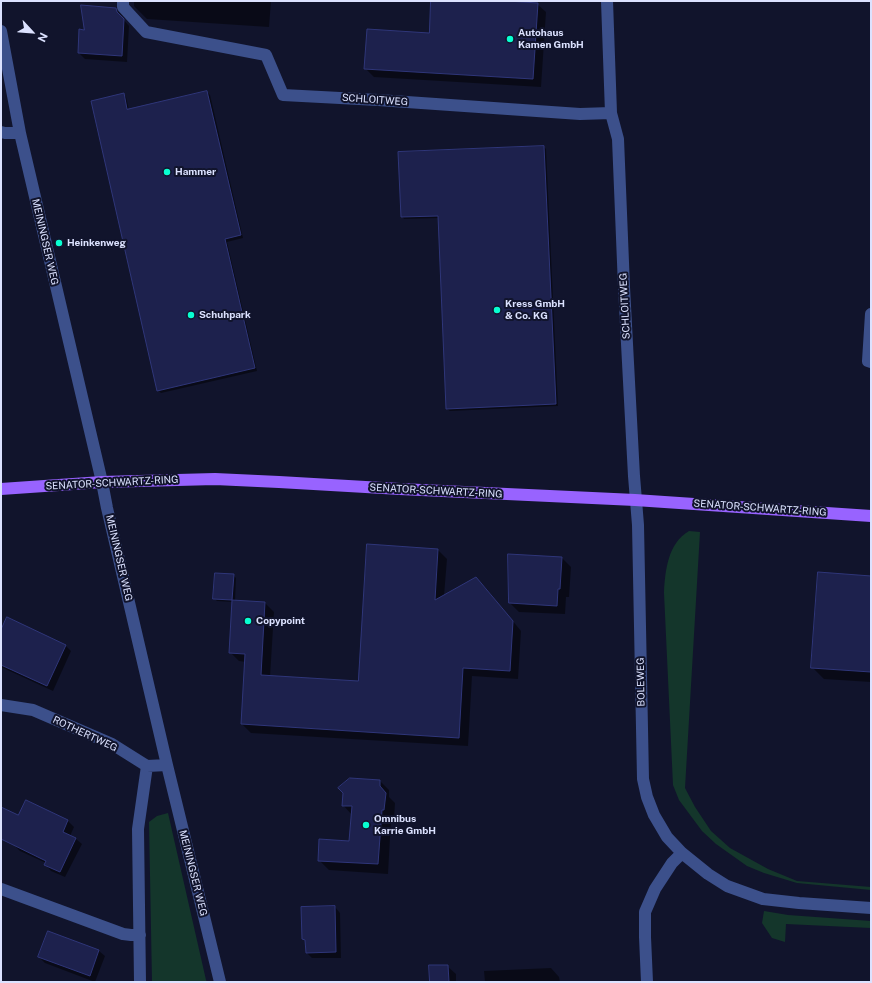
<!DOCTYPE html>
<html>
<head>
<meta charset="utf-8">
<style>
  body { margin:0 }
  #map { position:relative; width:872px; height:983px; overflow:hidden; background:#11142c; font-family:"Public Sans",sans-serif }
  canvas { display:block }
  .frame { position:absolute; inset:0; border:2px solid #dce2ff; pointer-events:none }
  .north { position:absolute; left:12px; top:12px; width:40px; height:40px; -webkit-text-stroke:3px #11142c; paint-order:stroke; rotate:116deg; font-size:11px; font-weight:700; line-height:16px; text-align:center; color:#dce2ff }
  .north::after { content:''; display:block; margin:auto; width:14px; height:18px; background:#dce2ff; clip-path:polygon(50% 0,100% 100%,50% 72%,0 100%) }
</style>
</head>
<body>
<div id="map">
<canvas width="872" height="983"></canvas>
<div class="frame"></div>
<div class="north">N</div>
</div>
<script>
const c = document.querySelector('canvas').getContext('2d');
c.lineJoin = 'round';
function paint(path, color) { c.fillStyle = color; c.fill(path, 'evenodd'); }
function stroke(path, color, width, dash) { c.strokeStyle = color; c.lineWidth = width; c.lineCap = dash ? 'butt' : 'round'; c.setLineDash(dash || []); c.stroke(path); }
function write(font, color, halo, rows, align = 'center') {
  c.font = font + ' "Public Sans",sans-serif'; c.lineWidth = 4; c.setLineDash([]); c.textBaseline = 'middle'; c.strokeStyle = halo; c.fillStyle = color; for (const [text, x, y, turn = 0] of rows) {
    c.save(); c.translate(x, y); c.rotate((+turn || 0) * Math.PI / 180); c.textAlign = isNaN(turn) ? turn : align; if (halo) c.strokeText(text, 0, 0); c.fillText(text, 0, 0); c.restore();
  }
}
const green = new Path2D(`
  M 689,531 L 700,532 L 685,788 L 695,807 L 711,831 L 730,848 L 768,869 L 797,881 L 871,887 L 871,890 L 797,883 L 764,873 L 747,866 L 716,844 L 702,831 L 679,800 L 673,785 L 664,593 C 665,571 668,543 689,531 Z
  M 168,813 L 206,980 L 207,982 L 152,982 L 149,822 L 157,816 Z
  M 764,911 L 788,915 L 871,921 L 871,928 L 786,924 L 785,942 L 772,938 L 762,923 Z`);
const shadow = new Path2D(`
  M 134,1 L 271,1 L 269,27 L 147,19 L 134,6 Z
  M 432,1 L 503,1 L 537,4 L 546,12 L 541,87 L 374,77 L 365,68 L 430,34 Z
  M 115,9 L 121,15 L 123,19 L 129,26 L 127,62 L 85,59 L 79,53 L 85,31 Z
  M 207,92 L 210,95 L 243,238 L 227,242 L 257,371 L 161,393 L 158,390 L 123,94 L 126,97 L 129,110 Z
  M 544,147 L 546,149 L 558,406 L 450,411 L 447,409 L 439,218 L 404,219 L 402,216 Z
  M 438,550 L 447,559 L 444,596 L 476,578 L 485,587 L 521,631 L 518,679 L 472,676 L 468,746 L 251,733 L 242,724 L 246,662 L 239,661 L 230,652 L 233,602 L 217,601 L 214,598 L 233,575 L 236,578 L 235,601 L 265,603 L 274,612 L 270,677 L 359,682 Z
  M 562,558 L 571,567 L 569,597 L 566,597 L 565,614 L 519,612 L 510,603 Z
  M 871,577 L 871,682 L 824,679 L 812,667 Z
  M 1,632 L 66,646 L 71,651 L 53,691 L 1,667 Z
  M 380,781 L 389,790 L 389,797 L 395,803 L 394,819 L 391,819 L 388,874 L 329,870 L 319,860 L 350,842 L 352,815 L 343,805 Z
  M 26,801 L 68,821 L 74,827 L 70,836 L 76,839 L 82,844 L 65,877 L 51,871 L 46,865 L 46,863 L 20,851 L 15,846 L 1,839 L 1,808 L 18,816 Z
  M 335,907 L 340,913 L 341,958 L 312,958 L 307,953 L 306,942 L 303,939 Z
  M 48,932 L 99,951 L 105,956 L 95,982 L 45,963 L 39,957 Z
  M 447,966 L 456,974 L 456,982 L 431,982 Z
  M 551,968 L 559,977 L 560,982 L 485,982 L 484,971 Z`);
const building = new Path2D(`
  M 431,1 L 507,1 L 538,3 L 533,79 L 364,69 L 367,29 L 429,33 Z
  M 81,5 L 116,8 L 117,12 L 124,19 L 122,56 L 78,53 L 79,29 L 84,30 Z
  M 207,91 L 241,235 L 225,239 L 255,368 L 157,391 L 91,101 L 124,93 L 127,109 Z
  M 544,146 L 556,404 L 446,409 L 438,216 L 401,217 L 398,152 Z
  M 367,544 L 438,549 L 435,600 L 476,577 L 513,621 L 510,671 L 463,668 L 459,738 L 241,724 L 245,654 L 229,653 L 232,600 L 265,602 L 261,675 L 358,681 Z
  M 508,554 L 562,557 L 560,589 L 558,589 L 557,606 L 509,603 Z
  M 818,572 L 871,576 L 871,672 L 811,668 Z
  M 215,573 L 234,574 L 232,600 L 213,599 Z
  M 7,617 L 66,645 L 47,686 L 1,665 L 1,630 Z
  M 350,778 L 380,780 L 380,786 L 386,793 L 384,810 L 382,810 L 378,864 L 318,861 L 319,839 L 349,841 L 352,806 L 342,806 L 343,793 L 338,788 Z
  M 26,800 L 68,820 L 63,832 L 76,838 L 60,872 L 44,865 L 46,861 L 1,839 L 1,807 L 18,815 Z
  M 335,906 L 336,952 L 306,953 L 305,940 L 302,939 L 301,907 Z
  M 48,931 L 99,950 L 90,976 L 38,957 Z
  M 429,965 L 448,965 L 449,982 L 430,982 Z`);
const minor = new Path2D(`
  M 123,1 L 123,7 L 146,32 L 266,55 L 283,95 L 378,100 L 580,114 L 611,113
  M 607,1 L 611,113 L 618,139 L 624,287 L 634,476 L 638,525 L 643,779 L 647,797 L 654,815 L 667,837 L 682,853 L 708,874 L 727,886 L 763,899 L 799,903 L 871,908
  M 1,31 L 20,133 L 102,482 L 107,508 L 167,765 L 220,982
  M 1,132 L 5,133 L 20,133
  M 871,314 L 868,361 L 871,362
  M 1,705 L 33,710 L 112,744 L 147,766 L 167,765
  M 1,889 L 123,934 L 131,935 L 140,935
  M 140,982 L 138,829 L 147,766
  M 647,982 L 645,937 L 645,912 L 655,889 L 672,863 L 682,853`);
const major = new Path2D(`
  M 1,489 L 102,482 L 215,479 L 279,482 L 400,489 L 635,500 L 871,516`);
const markers = [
  [510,39,4,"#08ffd1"],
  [167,172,4,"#08ffd1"],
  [59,243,4,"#08ffd1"],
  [497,310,4,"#08ffd1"],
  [191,315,4,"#08ffd1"],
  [248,621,4,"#08ffd1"],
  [366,825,4,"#08ffd1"]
];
const poiNames = [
  ["Autohaus",518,33],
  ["Kamen GmbH",518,45],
  ["Hammer",175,172],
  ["Heinkenweg",67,243],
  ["Kress GmbH",505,304],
  ["& Co. KG",505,316],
  ["Schuhpark",199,315],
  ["Copypoint",256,621],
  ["Omnibus",374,819],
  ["Karrie GmbH",374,831]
];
const streetNames = [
  ["SCHLOITWEG",375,100,4],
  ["MEININGSER WEG",45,242,77],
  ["SCHLOITWEG",625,306,-93],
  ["SENATOR-SCHWARTZ-RING",112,483,-3],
  ["SENATOR-SCHWARTZ-RING",436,491,3],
  ["SENATOR-SCHWARTZ-RING",760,508,4],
  ["MEININGSER WEG",119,558,77],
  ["BOLEWEG",641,682,-91],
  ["ROTHERTWEG",85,734,25],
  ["MEININGSER WEG",193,873,76]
];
paint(green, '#14362b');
paint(shadow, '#0007');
paint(building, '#1d214d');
stroke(building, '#2f3679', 1);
stroke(minor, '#3c508b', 12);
stroke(major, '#9863ff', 12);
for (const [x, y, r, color] of markers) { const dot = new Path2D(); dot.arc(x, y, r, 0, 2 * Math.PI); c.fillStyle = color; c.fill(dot); stroke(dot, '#11142c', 1.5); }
write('bold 10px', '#dce2ff', '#11142c', poiNames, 'left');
write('10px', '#dce2ff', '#11142c', streetNames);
</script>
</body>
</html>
